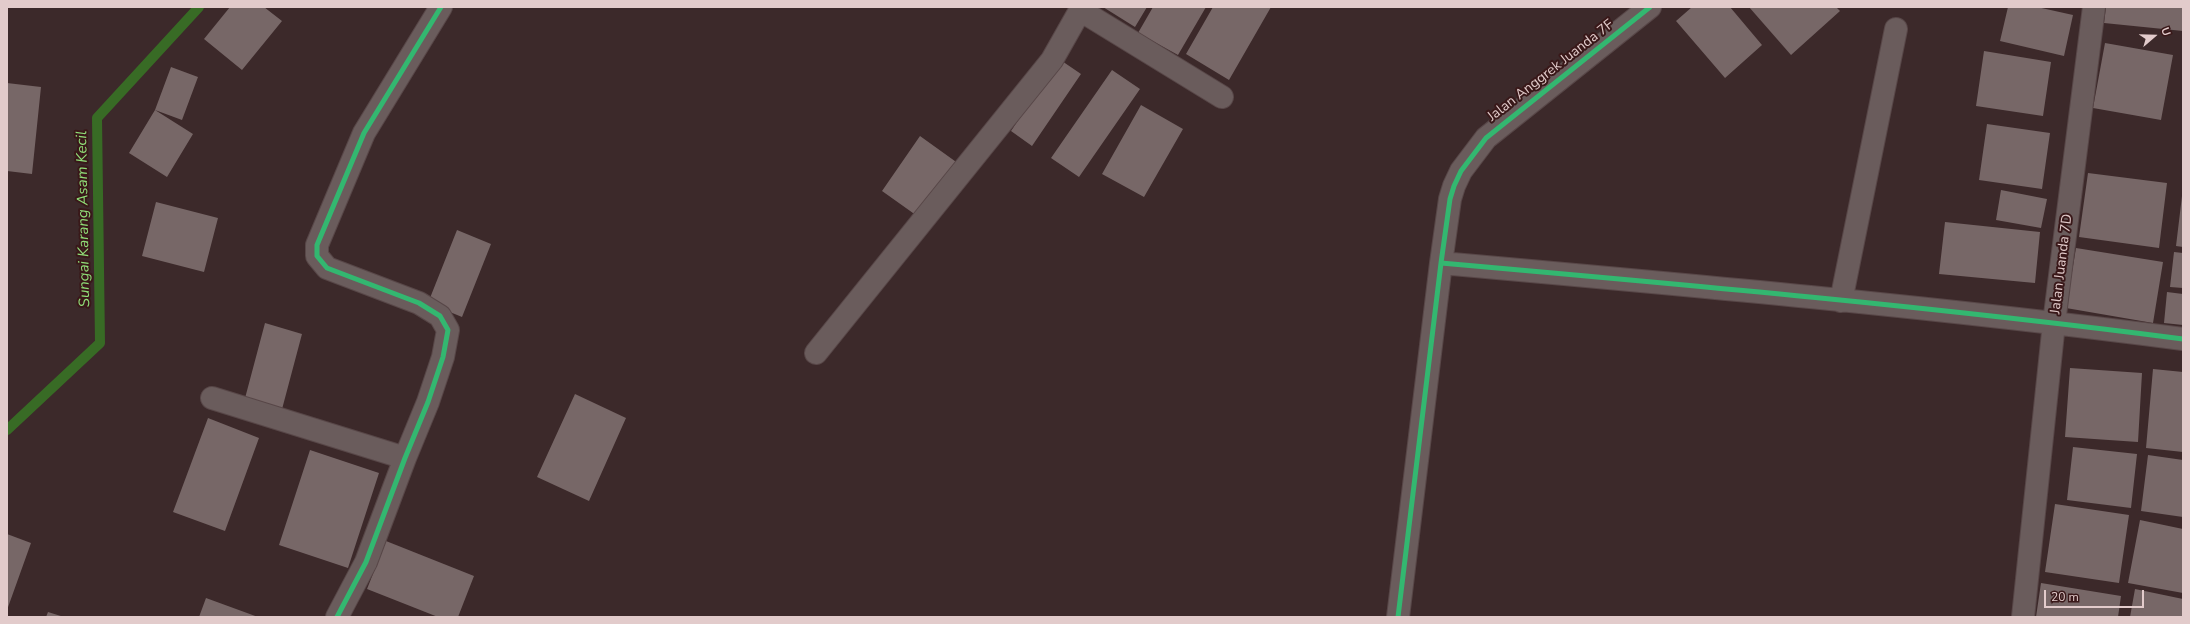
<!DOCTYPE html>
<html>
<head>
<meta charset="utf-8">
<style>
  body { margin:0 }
  #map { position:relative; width:2190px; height:624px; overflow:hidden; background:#3c292a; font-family:"Nunito Sans",sans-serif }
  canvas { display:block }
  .frame { position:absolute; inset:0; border:8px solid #e2cbcb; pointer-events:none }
  .north { position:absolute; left:2134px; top:16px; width:40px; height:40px; -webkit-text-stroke:3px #391819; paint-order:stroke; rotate:70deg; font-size:11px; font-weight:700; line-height:16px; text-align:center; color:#e2cbcb }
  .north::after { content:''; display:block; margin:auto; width:14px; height:18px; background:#e2cbcb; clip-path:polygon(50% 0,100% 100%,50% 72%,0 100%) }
  .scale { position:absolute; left:2044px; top:590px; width:100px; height:18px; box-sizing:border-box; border:2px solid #e2cbcb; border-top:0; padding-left:5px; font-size:12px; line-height:14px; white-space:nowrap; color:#e2cbcb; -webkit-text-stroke:3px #391819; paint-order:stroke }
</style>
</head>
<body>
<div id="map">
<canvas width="2190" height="624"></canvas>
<div class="frame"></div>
<div class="north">U</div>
<div class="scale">20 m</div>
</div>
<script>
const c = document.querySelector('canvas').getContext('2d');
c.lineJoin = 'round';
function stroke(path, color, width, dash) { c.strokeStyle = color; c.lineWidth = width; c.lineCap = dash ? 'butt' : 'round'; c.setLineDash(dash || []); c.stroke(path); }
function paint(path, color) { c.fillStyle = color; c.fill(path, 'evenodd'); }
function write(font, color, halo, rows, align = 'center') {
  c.font = font + ' "Nunito Sans",sans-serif'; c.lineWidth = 4; c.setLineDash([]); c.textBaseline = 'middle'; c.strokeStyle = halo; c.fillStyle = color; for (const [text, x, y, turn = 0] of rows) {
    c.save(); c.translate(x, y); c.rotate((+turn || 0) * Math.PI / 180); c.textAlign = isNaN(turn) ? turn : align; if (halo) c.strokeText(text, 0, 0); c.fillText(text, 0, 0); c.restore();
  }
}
const stream = new Path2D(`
  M 7,430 L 100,343 L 97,118 L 199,7`);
const building = new Path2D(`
  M 230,7 L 264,7 L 282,21 L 242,70 L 204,39 Z
  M 1103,7 L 1147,7 L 1135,27 Z
  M 1153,7 L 1206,7 L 1178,55 L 1138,33 Z
  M 1213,7 L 1271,7 L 1229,80 L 1186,54 Z
  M 1692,7 L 1730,7 L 1762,45 L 1725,78 L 1676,21 Z
  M 1749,7 L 1836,7 L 1840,11 L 1791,55 Z
  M 2008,7 L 2037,7 L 2073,15 L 2064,56 L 2000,41 Z
  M 2106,7 L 2183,7 L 2183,31 L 2104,23 Z
  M 2105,43 L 2173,55 L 2161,120 L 2093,108 Z
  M 1984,51 L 2051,62 L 2043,116 L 1976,106 Z
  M 1059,59 L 1081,74 L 1032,146 L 1011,131 Z
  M 171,67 L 198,77 L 182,120 L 155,110 Z
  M 1112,70 L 1140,89 L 1079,177 L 1051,158 Z
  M 7,83 L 41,87 L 32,174 L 7,171 Z
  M 1141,105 L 1183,129 L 1144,197 L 1102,174 Z
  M 155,110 L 193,134 L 167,177 L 129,153 Z
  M 1987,124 L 2050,133 L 2042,189 L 1979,180 Z
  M 920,136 L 959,164 L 920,218 L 882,191 Z
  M 2088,173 L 2167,183 L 2159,248 L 2079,237 Z
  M 2001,190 L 2047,199 L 2041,228 L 1996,220 Z
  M 2182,196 L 2183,196 L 2183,247 L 2176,246 Z
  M 156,202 L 218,218 L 204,272 L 142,256 Z
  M 1945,222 L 2040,232 L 2035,283 L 1939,274 Z
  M 457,230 L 491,244 L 462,317 L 428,303 Z
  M 2076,248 L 2163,262 L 2153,323 L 2066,308 Z
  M 2174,252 L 2183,253 L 2183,288 L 2170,287 Z
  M 2167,292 L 2183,294 L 2183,325 L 2164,323 Z
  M 265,323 L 302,334 L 281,413 L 244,402 Z
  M 2070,368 L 2142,373 L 2138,442 L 2065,437 Z
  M 2153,369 L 2183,372 L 2183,452 L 2146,448 Z
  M 575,394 L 626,418 L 589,501 L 537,477 Z
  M 208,418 L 259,438 L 225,531 L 173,512 Z
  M 2073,447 L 2137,454 L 2131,508 L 2067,500 Z
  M 310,450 L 379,473 L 348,568 L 279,545 Z
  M 2148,455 L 2183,460 L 2183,517 L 2141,511 Z
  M 2055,504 L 2129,515 L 2119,583 L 2045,572 Z
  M 2140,520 L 2183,529 L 2183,593 L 2128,583 Z
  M 7,534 L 31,543 L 7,610 Z
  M 386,541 L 474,576 L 458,617 L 438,617 L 367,589 Z
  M 2041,583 L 2121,596 L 2118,617 L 2036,617 Z
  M 2135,589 L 2183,599 L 2183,617 L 2130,617 Z
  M 206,598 L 258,617 L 199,617 Z
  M 48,612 L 64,617 L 46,617 Z`);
const minor = new Path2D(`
  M 1080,10 L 1222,97
  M 1441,263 C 1689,285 1937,307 2183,339
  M 1841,301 L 1896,29
  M 816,353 L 1052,60 L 1082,7
  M 212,398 L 405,458
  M 337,617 L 366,562 L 405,458 L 428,402 L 443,357 L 448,330 L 440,316 L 419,303 L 327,268 L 317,256 L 317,245 L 364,133 L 441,7
  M 1398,617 L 1441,263 L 1450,199 L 1454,186 L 1461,171 L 1486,138 L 1650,7
  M 2023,617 L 2054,323 L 2094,7`);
const cycleway = new Path2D(`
  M 1441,263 C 1689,285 1937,307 2183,339
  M 337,617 L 366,562 L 405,458 L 428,402 L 443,357 L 448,330 L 440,316 L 419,303 L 327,268 L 317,256 L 317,245 L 364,133 L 441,7
  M 1398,617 L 1441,263 L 1450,199 L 1454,186 L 1461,171 L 1486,138 L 1650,7`);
const streetNames = [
  ["Jalan Anggrek Juanda 7F",1551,71,-38],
  ["Jalan Juanda 7D",2062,264,-83]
];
const waterNames = [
  ["Sungai Karang Asam Kecil",84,219,-91]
];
stroke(stream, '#386b25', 10);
paint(building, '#776767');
stroke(minor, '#584748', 24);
stroke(minor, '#6a5c5c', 22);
stroke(cycleway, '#33b770', 5);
write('14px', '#e2cbcb', '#391819', streetNames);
write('italic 15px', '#90de78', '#391819', waterNames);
</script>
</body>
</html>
